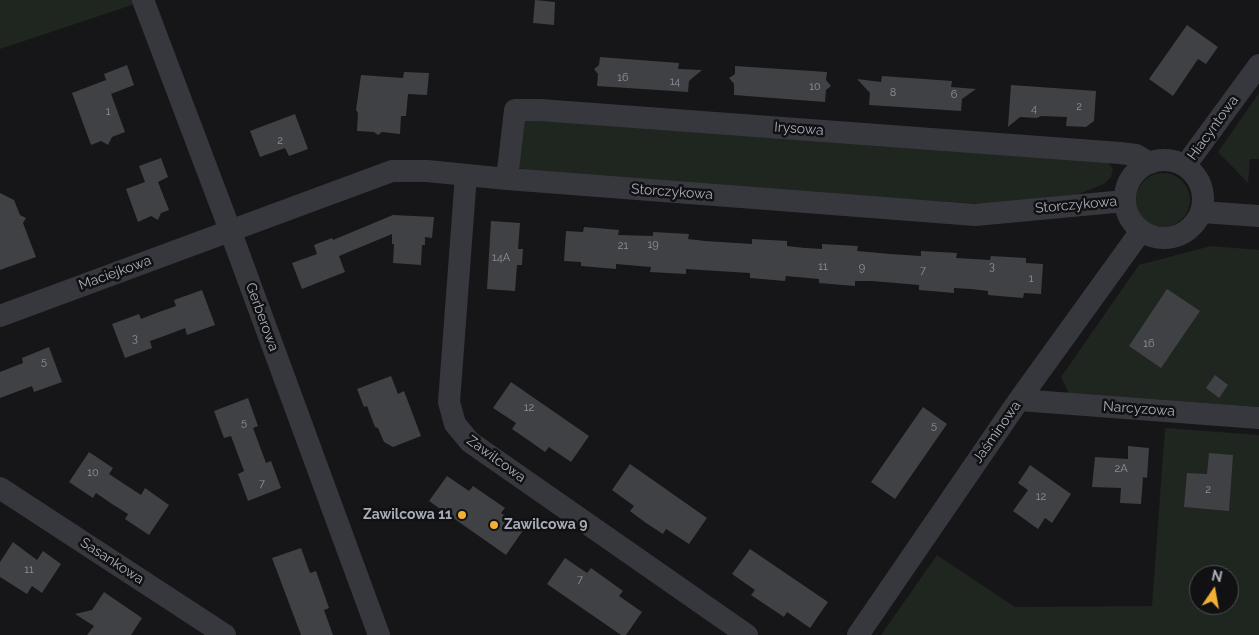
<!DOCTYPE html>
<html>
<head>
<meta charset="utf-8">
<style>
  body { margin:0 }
  #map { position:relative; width:1259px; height:635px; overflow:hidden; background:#161618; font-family:Raleway,sans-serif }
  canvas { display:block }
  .north { position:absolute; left:1189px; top:565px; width:50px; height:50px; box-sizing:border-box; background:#111113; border:1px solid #4d4f55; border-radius:50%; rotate:12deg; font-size:14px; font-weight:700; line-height:20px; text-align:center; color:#a8adb8 }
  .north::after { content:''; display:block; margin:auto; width:18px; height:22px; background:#f2b134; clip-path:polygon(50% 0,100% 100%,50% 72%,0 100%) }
</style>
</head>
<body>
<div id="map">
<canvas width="1259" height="635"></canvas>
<div class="north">N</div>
</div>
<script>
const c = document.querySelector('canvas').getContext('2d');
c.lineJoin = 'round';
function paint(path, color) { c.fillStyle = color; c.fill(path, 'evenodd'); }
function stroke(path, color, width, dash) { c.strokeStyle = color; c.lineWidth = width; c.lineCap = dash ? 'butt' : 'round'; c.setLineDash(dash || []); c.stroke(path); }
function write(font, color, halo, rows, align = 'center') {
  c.font = font + ' Raleway,sans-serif'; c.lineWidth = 5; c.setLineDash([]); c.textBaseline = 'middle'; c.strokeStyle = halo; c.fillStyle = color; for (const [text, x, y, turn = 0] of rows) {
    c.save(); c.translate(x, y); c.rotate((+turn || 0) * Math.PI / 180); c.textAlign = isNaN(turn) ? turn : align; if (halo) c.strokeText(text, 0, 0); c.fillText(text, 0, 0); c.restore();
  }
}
const green = new Path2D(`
  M 0,0 L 134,0 L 135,4 L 0,49 Z
  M 1259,93 L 1259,159 L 1250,159 L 1248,183 L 1218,152 Z
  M 520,119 L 1107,161 L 1113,169 L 1111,177 L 1104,184 L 1071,197 L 983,204 L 537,175 L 525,172 L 519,167 Z
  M1136 200a27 27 0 1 1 54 0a27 27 0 1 1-54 0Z
  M 1211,246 L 1259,250 L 1259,407 L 1069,393 L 1061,377 L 1139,265 Z
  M 1165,428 L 1259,435 L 1259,635 L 881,635 L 937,555 L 1015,607 L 1152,606 ZM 1199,575 L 1229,575 L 1229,605 L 1199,605 Z`);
const building = new Path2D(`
  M 535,0 L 555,2 L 554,25 L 533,23 Z
  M 1187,25 L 1218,47 L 1206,64 L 1198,59 L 1173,96 L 1149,79 Z
  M 600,57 L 679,63 L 678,69 L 702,70 L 689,81 L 688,92 L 597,86 L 598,74 L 594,69 L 599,65 Z
  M 127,65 L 134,85 L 111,94 L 104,74 Z
  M 735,66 L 827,72 L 826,80 L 831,86 L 826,90 L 825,102 L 734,95 L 734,84 L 729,78 L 735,74 Z
  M 404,72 L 429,73 L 427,95 L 408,94 L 406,116 L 401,116 L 400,134 L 382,132 L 378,135 L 374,132 L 357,131 L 358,113 L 356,110 L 361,75 L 403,78 Z
  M 882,76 L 952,81 L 951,87 L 976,89 L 962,99 L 961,111 L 869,105 L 870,93 L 857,79 L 881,82 Z
  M 106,80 L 125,132 L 112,137 L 108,145 L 101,141 L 91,145 L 72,93 Z
  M 1011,85 L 1096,91 L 1094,121 L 1086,127 L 1066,126 L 1067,117 L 1041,116 L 1037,118 L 1020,117 L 1008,127 Z
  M 295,114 L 308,149 L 289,156 L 285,148 L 260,157 L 250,131 Z
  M 161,158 L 168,177 L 158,182 L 169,210 L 161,213 L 158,220 L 151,216 L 138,222 L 126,189 L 145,182 L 139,166 Z
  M 0,193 L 14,200 L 20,215 L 26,218 L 23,223 L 36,257 L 0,270 Z
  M 393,215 L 434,217 L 432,238 L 425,237 L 425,245 L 422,245 L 421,265 L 393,263 L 394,244 L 392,244 L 392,234 L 339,256 L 345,272 L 302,289 L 292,263 L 317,254 L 314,245 L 332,238 L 333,240 Z
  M 491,221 L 520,223 L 518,249 L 523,249 L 522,265 L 517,265 L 515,291 L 487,289 Z
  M 584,227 L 619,230 L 618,235 L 653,236 L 653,232 L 689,234 L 688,239 L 705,241 L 752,244 L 752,239 L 787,241 L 787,246 L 805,248 L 822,249 L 822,244 L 858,246 L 857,251 L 890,254 L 921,256 L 921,251 L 957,253 L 956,258 L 990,260 L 991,256 L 1026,258 L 1026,263 L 1043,264 L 1041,294 L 1024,293 L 1023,298 L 988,295 L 988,291 L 971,289 L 954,288 L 954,293 L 919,290 L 919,285 L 872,281 L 855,281 L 855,286 L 819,283 L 819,279 L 786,276 L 785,281 L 750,278 L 750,273 L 733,272 L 686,269 L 686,274 L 650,272 L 651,267 L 616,264 L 616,269 L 581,266 L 581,262 L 564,261 L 566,231 L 583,232 Z
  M 1167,289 L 1200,311 L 1161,368 L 1129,346 Z
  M 202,290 L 215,325 L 187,335 L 185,328 L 167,335 L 150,341 L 152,348 L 125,358 L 112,324 L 139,314 L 141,319 L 159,312 L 176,306 L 174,300 Z
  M 49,347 L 62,382 L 34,392 L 32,386 L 0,398 L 0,372 L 23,363 L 22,358 Z
  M 1215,375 L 1228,385 L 1219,398 L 1206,388 Z
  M 391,376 L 398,394 L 404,391 L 421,436 L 393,447 L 384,442 L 378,428 L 375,427 L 367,406 L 364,407 L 357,389 Z
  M 511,382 L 589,436 L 571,462 L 549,447 L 545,452 L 528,440 L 512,429 L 516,423 L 493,408 Z
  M 248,398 L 258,426 L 253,428 L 266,463 L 271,461 L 281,488 L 248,501 L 238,474 L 244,471 L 231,436 L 224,438 L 214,411 Z
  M 923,407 L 947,424 L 895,499 L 871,482 Z
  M 1128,446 L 1149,448 L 1147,478 L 1143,477 L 1141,504 L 1120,503 L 1121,488 L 1092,487 L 1095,457 L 1128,459 Z
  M 89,452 L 113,468 L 109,474 L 141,495 L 145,488 L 169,505 L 149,535 L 125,519 L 128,514 L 112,504 L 96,493 L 93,498 L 69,482 Z
  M 1209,453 L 1233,455 L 1229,511 L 1184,507 L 1187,473 L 1207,474 Z
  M 630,464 L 707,518 L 689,544 L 666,529 L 663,534 L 646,523 L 630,511 L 634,506 L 612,490 Z
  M 1030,465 L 1071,494 L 1052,523 L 1045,518 L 1038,529 L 1013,511 L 1028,490 L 1018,483 Z
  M 447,476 L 469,491 L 473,486 L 505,508 L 501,513 L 524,529 L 506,555 L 429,501 Z
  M 13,542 L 37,560 L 43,551 L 61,564 L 42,593 L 32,586 L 27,594 L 0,577 L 0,562 Z
  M 301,548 L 310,573 L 316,571 L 329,608 L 324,610 L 333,635 L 301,635 L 272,558 Z
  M 750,549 L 828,602 L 810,628 L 787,612 L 784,617 L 751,595 L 755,590 L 732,574 Z
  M 565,558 L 587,573 L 591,568 L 623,591 L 619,596 L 642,612 L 626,635 L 621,635 L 547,584 Z
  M 104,592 L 142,618 L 131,635 L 87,635 L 94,626 L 75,614 L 92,610 Z`);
const minor = new Path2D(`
  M 143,0 L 230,230 L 379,635
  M1125 199a39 39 0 1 1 78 0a39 39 0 1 1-78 0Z
  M 1185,166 L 1259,65
  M 466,175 L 449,402 L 455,424 L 470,442 L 747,635
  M 507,179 L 515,110 L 540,110 L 1120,153 L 1136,155 L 1150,163
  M 1202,212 L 1259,216
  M 0,316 L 392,171 L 427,171 L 507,179 L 975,215 L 1125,201
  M 1019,400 L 1259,418
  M 0,488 L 225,635
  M 858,635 L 1019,400 L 1141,231`);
const markers = [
  [462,515,5,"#f2b134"],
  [494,525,5,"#f2b134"]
];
const numberNames = [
  ["16",623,78],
  ["14",675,82],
  ["10",815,87],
  ["8",893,93],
  ["6",954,95],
  ["2",1079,107],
  ["4",1034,109],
  ["1",108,112],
  ["2",280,141],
  ["19",653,245],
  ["21",623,246],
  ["14A",501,258],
  ["11",823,267],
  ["3",992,267],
  ["9",862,268],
  ["7",923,271],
  ["1",1031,279],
  ["3",135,339],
  ["16",1149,344],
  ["5",44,362],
  ["12",529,408],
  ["5",244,423],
  ["5",934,426],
  ["2A",1121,469],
  ["10",93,473],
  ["7",262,484],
  ["2",1208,490],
  ["12",1041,497],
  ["11",29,570],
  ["7",580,580]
];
const streetNames = [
  ["Hiacyntowa",1213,128,-54],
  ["Irysowa",799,129,4],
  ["Storczykowa",672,192,4],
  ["Storczykowa",1076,205,-5],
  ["Maciejkowa",115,273,-20],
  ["Gerberowa",262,317,70],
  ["Narcyzowa",1139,409,4],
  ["Jaśminowa",997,432,-55],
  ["Zawilcowa",496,459,36],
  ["Sasankowa",112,561,33]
];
const poiNames = [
  ["Zawilcowa 11",452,515],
  ["Zawilcowa 9",504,525,"left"]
];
paint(green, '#1e261f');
paint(building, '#404145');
stroke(minor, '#37383d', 22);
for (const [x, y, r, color] of markers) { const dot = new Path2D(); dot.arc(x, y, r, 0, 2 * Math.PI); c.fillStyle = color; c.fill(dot); stroke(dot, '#111113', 2); }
write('11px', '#8e929b', null, numberNames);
write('14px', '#a8adb8', '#111113', streetNames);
write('bold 14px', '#a8adb8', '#111113', poiNames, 'right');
</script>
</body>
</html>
